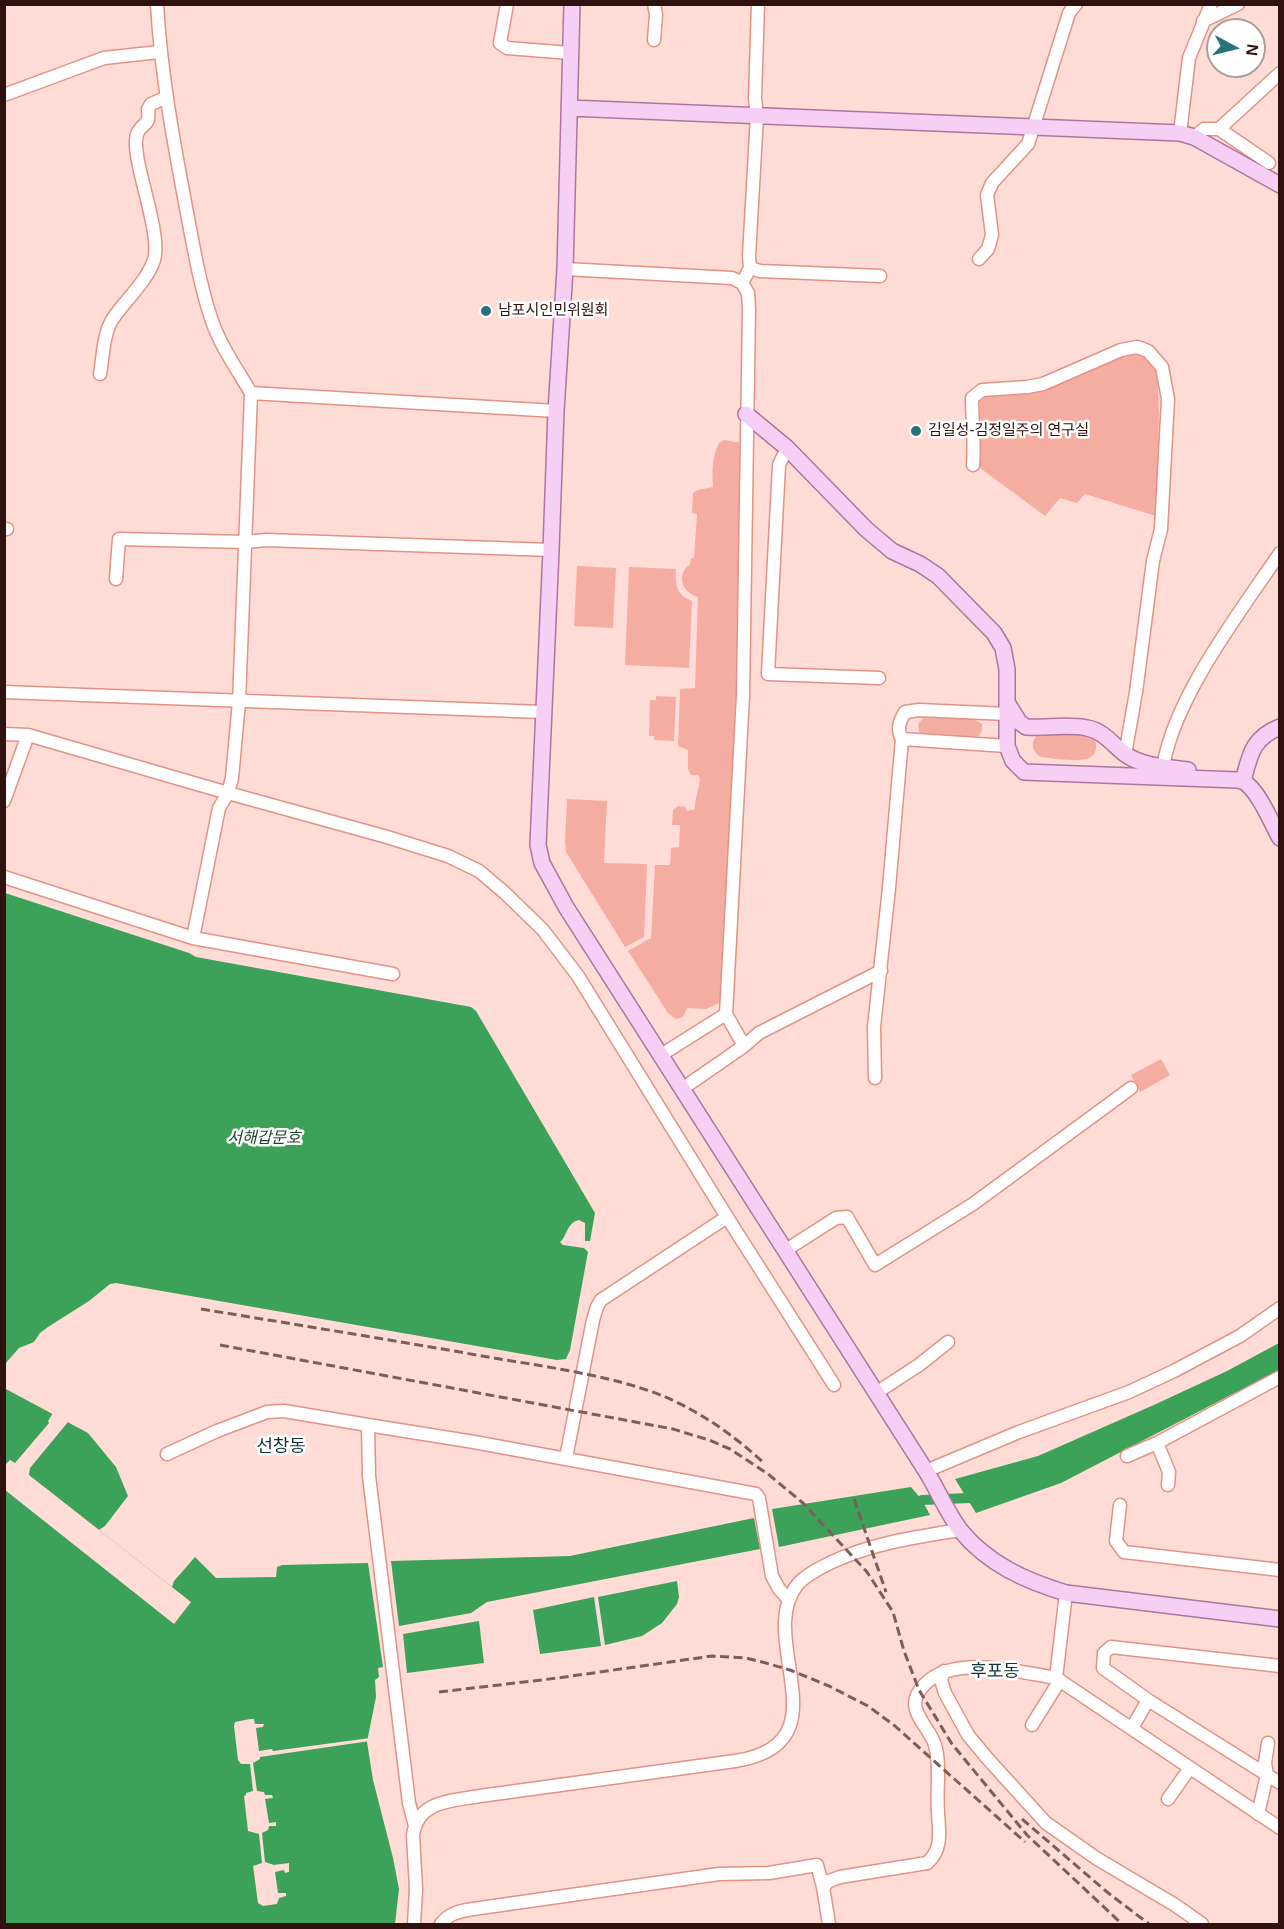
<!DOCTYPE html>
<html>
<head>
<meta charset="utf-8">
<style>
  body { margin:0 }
  #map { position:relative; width:1284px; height:1929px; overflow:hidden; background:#ffdcd6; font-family:Arial,sans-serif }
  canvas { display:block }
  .frame { position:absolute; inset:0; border:6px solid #2f110d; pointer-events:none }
  .north { position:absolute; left:1206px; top:18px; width:60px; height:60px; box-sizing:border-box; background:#fff; border:2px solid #aca09e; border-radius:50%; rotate:97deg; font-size:16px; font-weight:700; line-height:24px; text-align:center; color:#2f110d }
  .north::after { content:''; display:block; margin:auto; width:21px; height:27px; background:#29717c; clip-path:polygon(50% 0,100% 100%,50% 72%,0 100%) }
</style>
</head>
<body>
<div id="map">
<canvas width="1284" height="1929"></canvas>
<div class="frame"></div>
<div class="north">N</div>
</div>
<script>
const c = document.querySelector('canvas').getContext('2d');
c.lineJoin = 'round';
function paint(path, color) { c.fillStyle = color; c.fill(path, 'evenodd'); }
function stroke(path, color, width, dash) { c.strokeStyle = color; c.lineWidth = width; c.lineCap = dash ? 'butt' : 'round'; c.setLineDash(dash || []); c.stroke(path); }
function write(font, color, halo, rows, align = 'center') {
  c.font = font + ' Arial,"Noto Sans KR",sans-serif'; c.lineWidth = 5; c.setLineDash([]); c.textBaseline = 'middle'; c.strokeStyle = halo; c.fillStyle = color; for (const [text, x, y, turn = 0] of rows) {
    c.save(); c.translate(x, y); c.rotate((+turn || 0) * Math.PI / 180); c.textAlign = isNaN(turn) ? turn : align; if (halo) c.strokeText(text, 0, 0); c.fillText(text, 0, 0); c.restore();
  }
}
const green = new Path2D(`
  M 1128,352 L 1146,354 L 1157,369 L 1159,412 L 1156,516 L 1085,494 L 1077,503 L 1060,498 L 1045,516 L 980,468 L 980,399 L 994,393 Z
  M 724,440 L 742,443 L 738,695 L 724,1001 L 706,1009 L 687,1008 L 683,1017 L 676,1019 L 668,1013 L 628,951 L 651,938 L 655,865 L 670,865 L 671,848 L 679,847 L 680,825 L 672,825 L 673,810 L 678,806 L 685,807 L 687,811 L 695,809 C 695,796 699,791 700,778 L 698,775 L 691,775 L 688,769 L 688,750 L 678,746 L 680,689 L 695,688 L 698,597 C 681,592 676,575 690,564 L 691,558 L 694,558 L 697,514 L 692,513 L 693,493 L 698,490 L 713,487 C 712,470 712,458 719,443 Z
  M 577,566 L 616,568 L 613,628 L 574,626 Z
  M 629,567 L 676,569 C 675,584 676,595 692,601 L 689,668 L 625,665 Z
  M 656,696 L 676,697 L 674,741 L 654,740 L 654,736 L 649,736 L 650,700 L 656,700 Z
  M 923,718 L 974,719 L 982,724 L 982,730 L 979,736 L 973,738 L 922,735 L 919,732 L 918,724 Z
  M 1040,733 L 1086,734 L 1095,740 C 1097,747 1097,754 1089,758 C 1082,762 1047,759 1039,756 C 1030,749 1031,739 1040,733 Z
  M 567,799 L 607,801 L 604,863 L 647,864 L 644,937 L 625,947 L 566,852 L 565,841 Z
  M 1161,1059 L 1170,1075 L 1140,1092 L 1131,1075 Z`);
const water = new Path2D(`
  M 5,893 L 189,953 L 196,957 L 471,1007 L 476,1011 L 595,1213 L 590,1241 L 585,1241 L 585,1223 L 579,1220 C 566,1223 567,1237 560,1242 L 563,1245 L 584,1248 L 588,1252 L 570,1350 L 566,1359 L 557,1360 L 116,1283 L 110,1284 L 89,1301 L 48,1327 L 40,1333 L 34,1342 L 19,1348 L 5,1364 Z
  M 1279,1343 L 1279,1370 L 1061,1483 L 976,1513 L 955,1479 L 1038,1456 L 1156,1404 L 1227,1371 Z
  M 4,1388 L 88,1433 L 116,1467 L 128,1496 L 105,1526 L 99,1530 L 172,1587 L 174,1581 L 195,1557 L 216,1578 L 276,1577 L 277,1567 L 282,1565 L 368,1563 L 383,1667 L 378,1668 L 379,1677 L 375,1680 L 376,1697 L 367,1742 L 373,1780 L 393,1858 L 399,1889 L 395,1924 L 5,1924 Z
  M 911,1487 L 922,1500 L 930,1515 L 779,1547 L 772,1509 Z
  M 754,1518 L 760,1549 L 487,1602 L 471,1613 L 399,1626 L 391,1561 L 570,1556 Z
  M 677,1581 L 679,1597 L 677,1604 L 662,1623 L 642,1636 L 605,1645 L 598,1597 Z
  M 594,1597 L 601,1646 L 540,1654 L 533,1610 Z
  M 479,1621 L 484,1663 L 407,1673 L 403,1634 Z`);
const pier = new Path2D(`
  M 53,1413 L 68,1422 L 30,1468 L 29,1475 L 191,1602 L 174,1624 L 5,1490 L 5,1465 L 10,1460 L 15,1463 L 49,1423 L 48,1421 Z
  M 250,1719 L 254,1719 L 255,1724 L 264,1724 L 263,1727 L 256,1728 L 259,1751 L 272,1749 L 273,1751 L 370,1738 L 370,1741 L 260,1757 L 260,1759 L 253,1763 L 257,1791 L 264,1792 L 265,1795 L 272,1795 L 273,1798 L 265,1799 L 269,1823 L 276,1822 L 276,1826 L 269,1826 L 268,1830 L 262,1833 L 265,1862 L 274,1865 L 289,1863 L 289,1872 L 285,1873 L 284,1870 L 275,1872 L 278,1893 L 286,1893 L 286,1896 L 279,1898 L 277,1904 L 263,1906 L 258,1903 L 253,1866 L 262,1863 L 259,1834 L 248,1831 L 244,1796 L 246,1795 L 246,1793 L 253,1791 L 250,1764 L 241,1764 L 238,1760 L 234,1726 L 235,1722 Z`);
const canal = new Path2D(`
  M 922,1500 L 969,1498 L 979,1495`);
const minor = new Path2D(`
  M 157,4 C 161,75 174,144 187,213 C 194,249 200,286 212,321 C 221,347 237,369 251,393 L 239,702 L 232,778 L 228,793 L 387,837 L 448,856 L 479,871 L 505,893 L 543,930 L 578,976 L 727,1217
  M 507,4 L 500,43 L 507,48 L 570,53
  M 654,4 L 656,15 L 654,40
  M 1203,21 L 1238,4
  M 4,95 L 104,58 L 159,52
  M 1219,129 L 1280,73
  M 1180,133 L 1189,58 L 1211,4
  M 1194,137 L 1204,129 L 1219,129 L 1269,163
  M 979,259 L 988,249 L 992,235 L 987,195 L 992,183 L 1028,144 L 1069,13 L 1076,4
  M 750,268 L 760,271 L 880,276
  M 565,269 L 732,278 L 742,283
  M 100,374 C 103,358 103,335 112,320 C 125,300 146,283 154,260 C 161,238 140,180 137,155 C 136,149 135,138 138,132 C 144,121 150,127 148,109 L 151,104 L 167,97
  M 251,393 L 556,411
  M 787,448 L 779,465 L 768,674 L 879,678
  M 973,465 C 975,443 972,421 972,398 L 982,390 L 1027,387 L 1043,384 L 1121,350 L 1137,347 L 1148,351 L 1162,367 L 1168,399 L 1161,529 L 1153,561 L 1136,692 L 1125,755
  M 4,529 L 7,529
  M 116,579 L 119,539 L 245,542 L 266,540 L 551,550
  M 4,692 L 543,712
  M 4,734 L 28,735 L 228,793 L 219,808 L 193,938
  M 902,739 L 1007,746
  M 1162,776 C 1168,705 1240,612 1280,553
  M 4,801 L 28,735
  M 4,877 L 193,938 L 393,974
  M 726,1014 L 743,695 L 749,309 L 748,293 L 742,283 L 750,268 L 749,256 L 757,116 L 755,98 L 758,4
  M 744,1046 L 759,1033 L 881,971
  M 661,1055 L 726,1014 L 744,1046 L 682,1089
  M 875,1078 L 874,1027 L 889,888 L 902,739 C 896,729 900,721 905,712 L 919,710 L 1007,714
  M 786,1250 L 836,1218 L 847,1217 L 875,1265 L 973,1204 L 1131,1088
  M 876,1393 L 919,1365 L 948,1342
  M 368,1425 L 474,1442 L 756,1494 L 759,1498 L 772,1576 L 779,1589 L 789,1600
  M 1157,1443 L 1169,1472 L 1168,1485
  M 167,1454 L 217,1431 L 267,1412 L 284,1411 L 368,1425 L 369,1476 L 409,1803 L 415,1826
  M 1127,1456 L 1157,1443 L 1280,1377
  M 566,1458 L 593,1320 L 597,1307 L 601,1300 L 727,1217 L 834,1385
  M 926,1471 L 1019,1432 L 1129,1392 L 1174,1371 L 1240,1336 L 1280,1308
  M 1120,1505 L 1116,1541 L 1124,1552 L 1280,1570
  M 1066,1593 L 1056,1678 L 1280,1828
  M 1280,1666 L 1111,1647 L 1104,1653 L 1103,1668 L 1148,1700 L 1280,1783
  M 944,1671 L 941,1680 L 945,1693 L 968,1735 L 987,1758 L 1046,1823 L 1096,1858 L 1175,1905 L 1202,1924
  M 1032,1725 L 1060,1680
  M 1132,1728 L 1148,1700
  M 1168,1799 L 1190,1768
  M 1258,1814 L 1267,1775 L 1265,1763 L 1268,1743
  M 414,1924 L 416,1889 L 413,1835 C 418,1800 452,1801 480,1796 L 735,1761 C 848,1744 753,1638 798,1584 C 807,1574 820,1568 832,1562 C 873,1543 916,1537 960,1530
  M 441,1924 C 449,1913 460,1911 473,1909 L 719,1874 L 769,1873 L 817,1865 L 823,1887
  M 829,1924 L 823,1887 L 829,1881 L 840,1877 L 927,1863 C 943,1849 939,1832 938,1813 C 936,1790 941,1766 935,1745 C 931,1731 916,1719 915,1704 C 915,1696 920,1689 925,1684 C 954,1654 1019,1672 1056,1678`);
const major = new Path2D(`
  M 572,4 L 565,269 L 556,411 L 551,550 L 538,845 L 542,863 L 566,907 L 926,1471 C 938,1490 947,1513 961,1531 C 988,1564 1026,1581 1066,1593 L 1280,1619
  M 569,108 L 1180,133 L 1194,137 L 1280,185
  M 746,414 L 787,448 L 866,529 L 892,551 L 920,564 L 938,576 L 994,633 L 1003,648 L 1007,669 L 1007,746 L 1013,761 L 1024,772 L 1237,780 L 1243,781 C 1250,755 1252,738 1280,727
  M 1008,704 L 1019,722 L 1026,727 C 1045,728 1070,724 1087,728 C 1104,731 1113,745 1125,754 C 1143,767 1168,767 1188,770
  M 1243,781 C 1259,791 1271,822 1280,838`);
const rail = new Path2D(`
  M 201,1309 C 299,1325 397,1341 494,1358 C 547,1367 614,1376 663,1396 C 701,1412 735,1436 765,1464
  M 220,1345 L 673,1429 L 709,1440 L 730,1449 L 768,1474 L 803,1503 L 867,1572 L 893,1612 L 904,1651 L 919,1690 L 952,1744 L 1027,1835 L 1122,1924
  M 854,1499 L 886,1592
  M 439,1692 L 558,1678 L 712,1656 L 746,1658 L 766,1663 L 790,1670 L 829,1686 L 868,1706 L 895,1726 L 1025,1842
  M 1022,1819 L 1107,1892 L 1149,1924`);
const markers = [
  [486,311,6,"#29717c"],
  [916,431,6,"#29717c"]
];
const poiNames = [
  ["남포시인민위원회",498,311],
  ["김일성-김정일주의 연구실",928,431]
];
const waterNames = [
  ["서해갑문호",264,1139]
];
const quarterNames = [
  ["선창동",281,1447],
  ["후포동",995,1672]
];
paint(green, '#f6ada1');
paint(water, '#3ca159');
paint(pier, '#ffdcd6');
stroke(canal, '#3ca159', 10);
stroke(minor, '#e29286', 15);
stroke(major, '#ae769e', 18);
stroke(minor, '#fff', 12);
stroke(major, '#f7cef4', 15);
stroke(rail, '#7e5e59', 3, [9, 4.5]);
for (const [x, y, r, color] of markers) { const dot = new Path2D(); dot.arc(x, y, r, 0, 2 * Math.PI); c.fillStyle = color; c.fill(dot); stroke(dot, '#fff', 2); }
write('15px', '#2f110d', '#fff', poiNames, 'left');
write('italic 16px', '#1b4325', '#fff', waterNames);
write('18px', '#113338', '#fff', quarterNames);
</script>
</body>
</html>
